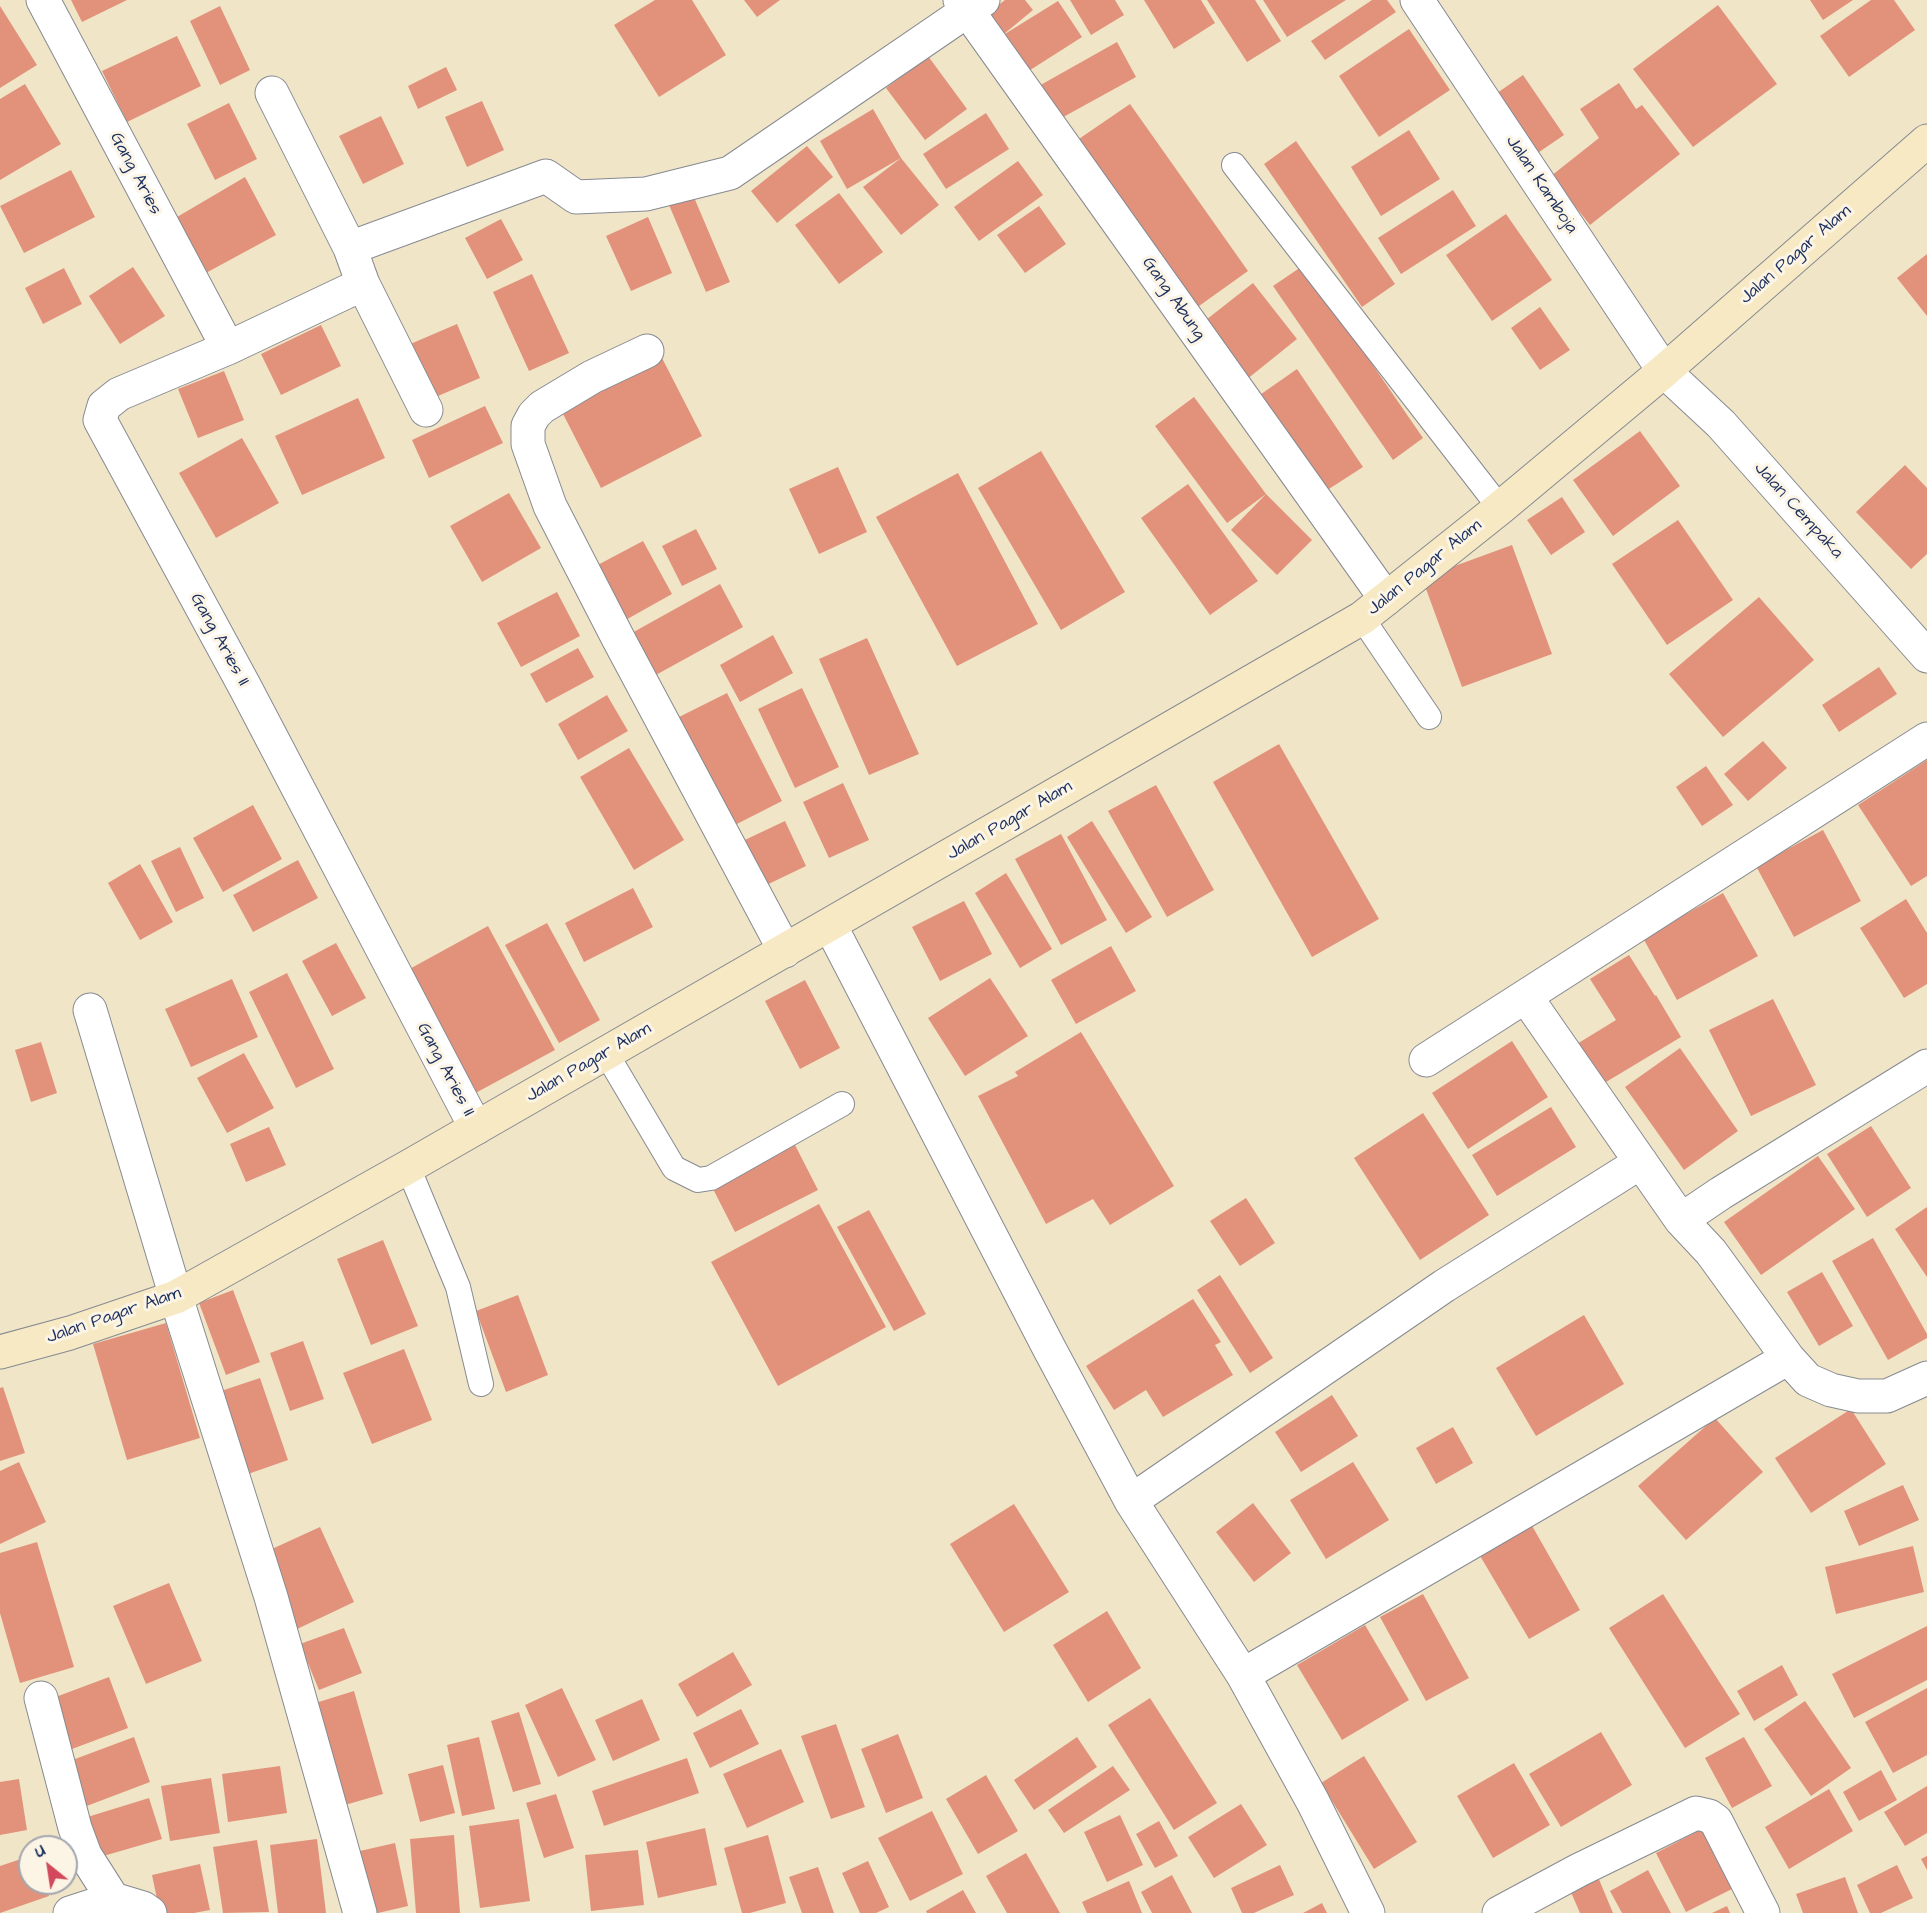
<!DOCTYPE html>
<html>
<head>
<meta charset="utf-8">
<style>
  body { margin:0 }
  #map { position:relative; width:1927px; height:1913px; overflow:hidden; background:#f0e5c7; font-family:"Architects Daughter",sans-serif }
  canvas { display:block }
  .north { position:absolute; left:18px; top:1835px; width:60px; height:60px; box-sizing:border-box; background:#fcf5e5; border:2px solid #a2a6af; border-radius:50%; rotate:330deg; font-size:16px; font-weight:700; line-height:24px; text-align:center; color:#1b2f5e }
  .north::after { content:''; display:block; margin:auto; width:21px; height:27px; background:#d1495b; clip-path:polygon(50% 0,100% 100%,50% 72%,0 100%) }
</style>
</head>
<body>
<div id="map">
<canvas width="1927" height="1913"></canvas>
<div class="north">U</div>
</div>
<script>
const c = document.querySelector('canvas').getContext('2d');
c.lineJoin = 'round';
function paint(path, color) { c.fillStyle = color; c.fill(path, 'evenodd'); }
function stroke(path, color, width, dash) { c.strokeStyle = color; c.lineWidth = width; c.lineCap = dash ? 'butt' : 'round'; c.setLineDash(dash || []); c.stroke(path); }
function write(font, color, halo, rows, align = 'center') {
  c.font = font + ' "Architects Daughter",sans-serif'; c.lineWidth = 6; c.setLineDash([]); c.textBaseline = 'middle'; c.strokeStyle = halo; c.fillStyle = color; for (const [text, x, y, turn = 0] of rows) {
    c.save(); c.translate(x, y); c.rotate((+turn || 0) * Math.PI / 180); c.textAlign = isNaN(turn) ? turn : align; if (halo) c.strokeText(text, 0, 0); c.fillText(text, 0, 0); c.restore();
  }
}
const building = new Path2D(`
  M 71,0 L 127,0 L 82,22 Z
  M 655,0 L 692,0 L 726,55 L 659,97 L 614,25 Z
  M 744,0 L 780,0 L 757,17 Z
  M 1005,0 L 1025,0 L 1033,10 L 998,39 L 982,18 Z
  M 1070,0 L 1115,0 L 1124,15 L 1091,35 Z
  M 1144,0 L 1201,0 L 1215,23 L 1174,49 Z
  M 1207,0 L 1255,0 L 1281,41 L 1247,62 Z
  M 1263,0 L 1346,0 L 1287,37 Z
  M 1372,0 L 1387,0 L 1396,12 L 1325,60 L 1311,41 Z
  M 1810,0 L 1853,0 L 1823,20 Z
  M 1871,0 L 1894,0 L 1915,30 L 1849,77 L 1820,36 Z
  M 1058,1 L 1082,37 L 1024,74 L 1000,37 Z
  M 1718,5 L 1777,84 L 1693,147 L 1633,69 Z
  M 0,6 L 37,65 L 0,88 Z
  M 220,6 L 250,70 L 220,85 L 190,21 Z
  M 1409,29 L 1450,90 L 1379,137 L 1339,76 Z
  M 177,36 L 201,86 L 127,122 L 102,71 Z
  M 1117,42 L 1136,77 L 1056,121 L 1037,87 Z
  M 928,56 L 967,109 L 925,140 L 886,88 Z
  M 446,67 L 457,90 L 418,109 L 408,86 Z
  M 1523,75 L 1564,135 L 1529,159 L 1487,100 Z
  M 1619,83 L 1636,109 L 1642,105 L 1680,154 L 1590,225 L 1551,176 L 1599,138 L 1580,109 Z
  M 25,84 L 61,144 L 0,180 L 0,99 Z
  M 482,101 L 504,150 L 467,167 L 445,117 Z
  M 229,103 L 257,159 L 215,180 L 187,124 Z
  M 1130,104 L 1248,271 L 1192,311 L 1073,143 Z
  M 873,109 L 901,158 L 939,205 L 901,235 L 863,187 L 901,158 L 847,189 L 820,141 Z
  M 986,113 L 1009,149 L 946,189 L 923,154 Z
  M 381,116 L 404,164 L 363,184 L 339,136 Z
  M 1409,130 L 1440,179 L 1381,216 L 1351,167 Z
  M 1296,141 L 1395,284 L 1362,307 L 1264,164 Z
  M 807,146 L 833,177 L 777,223 L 751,191 Z
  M 1018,161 L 1043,195 L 979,241 L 954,207 Z
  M 71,170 L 95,217 L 24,253 L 0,206 Z
  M 245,177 L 276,235 L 204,274 L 172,220 Z
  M 1453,190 L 1476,226 L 1401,274 L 1378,238 Z
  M 839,193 L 883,252 L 839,284 L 795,225 Z
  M 693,195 L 730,282 L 706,292 L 669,205 Z
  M 1039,206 L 1066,244 L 1025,273 L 997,235 Z
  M 1506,214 L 1552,280 L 1492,321 L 1446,255 Z
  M 648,217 L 672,273 L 631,291 L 606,236 Z
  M 501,219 L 523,260 L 487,279 L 465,238 Z
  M 1927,254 L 1927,316 L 1897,278 Z
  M 1304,265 L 1423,438 L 1393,460 L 1273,286 Z
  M 133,267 L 165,316 L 120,344 L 89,296 Z
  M 64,268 L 82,304 L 43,324 L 25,288 Z
  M 532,274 L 569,353 L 529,371 L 493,292 Z
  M 1253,283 L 1297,339 L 1241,384 L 1197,327 Z
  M 1540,307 L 1570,350 L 1540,370 L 1511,328 Z
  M 457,324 L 480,378 L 424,402 L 401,348 Z
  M 321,325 L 341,366 L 281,395 L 261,354 Z
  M 662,358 L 702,436 L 601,488 L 561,410 Z
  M 1297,369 L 1363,467 L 1318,496 L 1254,399 Z
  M 224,371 L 244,420 L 198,438 L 178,389 Z
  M 1194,397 L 1266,494 L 1312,540 L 1277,575 L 1231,530 L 1266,494 L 1227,523 L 1155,426 Z
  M 358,398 L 385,458 L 302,495 L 275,436 Z
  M 485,406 L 503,443 L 429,478 L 412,440 Z
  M 1640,431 L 1680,486 L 1613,536 L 1573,480 Z
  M 242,438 L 279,503 L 216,538 L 179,473 Z
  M 1041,451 L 1125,592 L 1061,630 L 978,488 Z
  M 1905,465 L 1927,488 L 1927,554 L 1911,569 L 1856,512 Z
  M 838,467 L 867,532 L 819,554 L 789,489 Z
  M 958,473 L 1038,624 L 957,666 L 876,517 Z
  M 1188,484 L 1258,581 L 1210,615 L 1141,518 Z
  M 509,493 L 541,548 L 482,582 L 450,526 Z
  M 1562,497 L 1585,532 L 1551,555 L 1527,520 Z
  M 1678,520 L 1733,600 L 1667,645 L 1612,564 Z
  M 696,529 L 717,569 L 682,586 L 662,546 Z
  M 643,541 L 672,594 L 622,622 L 592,568 Z
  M 1512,545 L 1552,654 L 1462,687 L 1422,578 Z
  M 720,584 L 743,627 L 654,676 L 630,634 Z
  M 557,592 L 580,636 L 521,667 L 497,623 Z
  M 1759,597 L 1814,660 L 1723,737 L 1669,674 Z
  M 773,635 L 793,673 L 740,702 L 720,665 Z
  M 867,638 L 919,754 L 869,775 L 819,659 Z
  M 578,648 L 594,677 L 546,703 L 530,674 Z
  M 1879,667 L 1897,694 L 1839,732 L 1822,705 Z
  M 802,688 L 839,767 L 795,788 L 758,709 Z
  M 727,693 L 782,801 L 729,828 L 673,720 Z
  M 607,695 L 628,731 L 578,760 L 558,724 Z
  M 1763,741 L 1787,768 L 1748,801 L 1724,774 Z
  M 1279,744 L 1379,919 L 1312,957 L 1213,782 Z
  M 629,748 L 684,840 L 634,870 L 580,777 Z
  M 1927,760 L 1927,876 L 1911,886 L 1858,805 Z
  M 1706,766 L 1733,805 L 1702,826 L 1676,787 Z
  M 843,783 L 869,840 L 829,858 L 803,802 Z
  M 1156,785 L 1214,890 L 1167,917 L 1108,811 Z
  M 253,805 L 282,859 L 223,892 L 193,838 Z
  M 785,821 L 806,866 L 754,891 L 732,846 Z
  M 1092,821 L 1152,917 L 1126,933 L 1067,837 Z
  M 1823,830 L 1861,901 L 1794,937 L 1756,866 Z
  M 1061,834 L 1107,920 L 1061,945 L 1015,859 Z
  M 180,847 L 204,898 L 176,912 L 151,861 Z
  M 298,860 L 318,898 L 253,932 L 233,895 Z
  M 140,864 L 173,922 L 140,940 L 108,883 Z
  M 1006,873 L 1052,949 L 1020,968 L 975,893 Z
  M 633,888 L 653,927 L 584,962 L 565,923 Z
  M 1723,893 L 1758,956 L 1677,1000 L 1643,938 Z
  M 1906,899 L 1927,933 L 1927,984 L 1904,998 L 1860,928 Z
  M 964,901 L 992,954 L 940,981 L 912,927 Z
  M 547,923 L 600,1020 L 559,1043 L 505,945 Z
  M 488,926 L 555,1050 L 470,1096 L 404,972 Z
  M 336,943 L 366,998 L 332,1016 L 302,961 Z
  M 1111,946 L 1136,991 L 1076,1024 L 1051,980 Z
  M 1629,955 L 1655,996 L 1656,995 L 1681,1037 L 1596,1088 L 1572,1047 L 1616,1020 L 1590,979 Z
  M 287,973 L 334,1069 L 296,1088 L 249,992 Z
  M 990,978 L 1028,1036 L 965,1076 L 928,1018 Z
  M 232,979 L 258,1037 L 191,1067 L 165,1009 Z
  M 805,980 L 840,1048 L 800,1069 L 765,1001 Z
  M 1773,999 L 1816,1085 L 1751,1116 L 1709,1030 Z
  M 1081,1032 L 1174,1186 L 1110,1225 L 1093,1199 L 1046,1224 L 978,1096 L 1018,1076 L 1015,1072 Z
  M 1512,1041 L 1548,1097 L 1468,1149 L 1432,1093 Z
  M 41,1042 L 57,1093 L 31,1102 L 15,1050 Z
  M 1680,1048 L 1738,1131 L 1684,1170 L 1625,1087 Z
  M 244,1053 L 274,1108 L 227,1133 L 197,1078 Z
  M 1551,1107 L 1576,1147 L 1497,1196 L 1472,1155 Z
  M 1423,1113 L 1489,1215 L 1420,1260 L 1354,1158 Z
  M 1871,1126 L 1911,1188 L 1867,1217 L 1827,1154 Z
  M 269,1127 L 286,1165 L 246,1182 L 230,1144 Z
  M 794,1143 L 818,1190 L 735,1232 L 711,1185 Z
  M 1818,1156 L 1855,1209 L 1761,1275 L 1724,1222 Z
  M 1246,1198 L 1275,1243 L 1240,1266 L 1210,1221 Z
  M 819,1204 L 886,1327 L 778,1386 L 711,1262 Z
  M 1927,1207 L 1927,1277 L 1895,1229 Z
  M 869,1210 L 926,1314 L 894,1331 L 837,1227 Z
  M 1873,1238 L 1927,1334 L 1927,1338 L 1888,1360 L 1832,1261 Z
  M 383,1240 L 418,1326 L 371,1345 L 337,1259 Z
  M 1822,1272 L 1853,1326 L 1819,1346 L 1787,1292 Z
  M 1220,1275 L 1273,1358 L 1250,1373 L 1197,1290 Z
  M 233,1290 L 260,1362 L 226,1375 L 199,1303 Z
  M 518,1295 L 548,1375 L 506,1392 L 476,1311 Z
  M 1193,1299 L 1221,1342 L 1215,1345 L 1233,1375 L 1163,1417 L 1146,1390 L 1114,1410 L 1086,1366 Z
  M 1584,1315 L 1624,1384 L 1536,1436 L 1496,1368 Z
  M 166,1323 L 200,1438 L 127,1460 L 93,1344 Z
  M 303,1341 L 324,1399 L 290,1411 L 270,1353 Z
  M 404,1349 L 432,1420 L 372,1444 L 343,1373 Z
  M 260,1378 L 288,1460 L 248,1474 L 221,1391 Z
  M 3,1387 L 25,1453 L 0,1461 L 0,1388 Z
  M 1332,1395 L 1358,1436 L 1301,1472 L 1275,1432 Z
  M 1851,1409 L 1886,1464 L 1811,1513 L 1775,1458 Z
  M 1715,1418 L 1763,1472 L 1686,1540 L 1638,1486 Z
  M 1453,1427 L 1473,1463 L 1436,1484 L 1416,1448 Z
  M 19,1462 L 46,1522 L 0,1544 L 0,1471 Z
  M 1353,1462 L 1389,1520 L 1326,1559 L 1290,1500 Z
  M 1903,1485 L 1919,1520 L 1859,1546 L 1844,1511 Z
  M 1253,1503 L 1291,1553 L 1254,1582 L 1216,1532 Z
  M 1014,1504 L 1069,1592 L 1004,1632 L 950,1544 Z
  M 1531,1524 L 1580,1610 L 1529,1639 L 1479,1554 Z
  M 320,1527 L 354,1602 L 295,1630 L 261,1554 Z
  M 37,1542 L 74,1667 L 20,1683 L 0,1613 L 0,1553 Z
  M 1913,1546 L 1924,1592 L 1836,1614 L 1825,1567 Z
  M 169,1583 L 202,1661 L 146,1684 L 113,1606 Z
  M 1423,1594 L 1469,1678 L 1426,1701 L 1380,1617 Z
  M 1663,1594 L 1740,1714 L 1685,1748 L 1609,1628 Z
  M 1107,1611 L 1141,1668 L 1088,1702 L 1053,1645 Z
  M 1365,1625 L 1409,1700 L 1342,1740 L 1297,1665 Z
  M 1927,1626 L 1927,1680 L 1854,1718 L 1832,1674 Z
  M 344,1628 L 362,1673 L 319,1690 L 300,1644 Z
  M 733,1652 L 752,1685 L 697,1717 L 678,1684 Z
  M 1782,1665 L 1798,1695 L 1754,1721 L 1737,1691 Z
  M 109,1677 L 128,1728 L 72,1749 L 53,1698 Z
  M 562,1688 L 596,1760 L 558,1777 L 525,1705 Z
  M 1927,1688 L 1927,1755 L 1893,1773 L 1865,1722 Z
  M 354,1691 L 383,1794 L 338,1807 L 309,1705 Z
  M 1150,1698 L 1217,1803 L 1174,1830 L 1108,1725 Z
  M 642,1699 L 660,1740 L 613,1761 L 595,1720 Z
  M 1805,1701 L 1851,1768 L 1811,1796 L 1764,1729 Z
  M 741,1709 L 759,1744 L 710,1768 L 693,1733 Z
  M 519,1712 L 541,1784 L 513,1792 L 491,1721 Z
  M 836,1724 L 865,1807 L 831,1819 L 801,1736 Z
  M 1601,1732 L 1632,1785 L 1561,1827 L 1529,1774 Z
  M 898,1734 L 923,1798 L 886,1813 L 861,1749 Z
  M 134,1737 L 150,1782 L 84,1807 L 67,1762 Z
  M 479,1737 L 495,1809 L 462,1816 L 447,1745 Z
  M 1077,1737 L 1097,1767 L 1034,1810 L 1014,1780 Z
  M 1744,1737 L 1772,1786 L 1732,1808 L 1705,1758 Z
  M 781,1749 L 804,1802 L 747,1828 L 723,1774 Z
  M 1364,1756 L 1417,1842 L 1374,1869 L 1321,1783 Z
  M 687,1758 L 699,1793 L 604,1826 L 592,1791 Z
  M 1514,1763 L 1550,1825 L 1493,1858 L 1457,1796 Z
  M 443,1765 L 455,1813 L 420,1822 L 408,1774 Z
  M 280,1766 L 287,1813 L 228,1822 L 222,1774 Z
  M 1113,1766 L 1130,1790 L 1064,1833 L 1048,1810 Z
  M 1881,1770 L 1897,1800 L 1859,1821 L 1843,1792 Z
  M 986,1775 L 1018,1831 L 978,1854 L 946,1799 Z
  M 211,1778 L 220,1833 L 170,1841 L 161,1786 Z
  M 19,1779 L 27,1830 L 0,1835 L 0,1782 Z
  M 1927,1786 L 1927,1833 L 1905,1846 L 1884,1812 Z
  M 1829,1789 L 1853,1831 L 1789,1869 L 1765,1827 Z
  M 556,1794 L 574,1848 L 544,1858 L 526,1803 Z
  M 149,1798 L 162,1839 L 93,1859 L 81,1819 Z
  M 1241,1804 L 1267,1845 L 1214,1878 L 1188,1837 Z
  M 932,1811 L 963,1874 L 910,1901 L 878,1838 Z
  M 1120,1815 L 1143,1865 L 1107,1882 L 1084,1832 Z
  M 519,1819 L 530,1901 L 480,1908 L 469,1826 Z
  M 1159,1821 L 1178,1856 L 1155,1868 L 1136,1834 Z
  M 705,1828 L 717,1885 L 658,1898 L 646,1842 Z
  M 1704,1828 L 1734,1888 L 1686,1912 L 1656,1853 Z
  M 454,1835 L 460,1913 L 416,1913 L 410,1839 Z
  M 768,1835 L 786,1903 L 750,1913 L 742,1913 L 724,1848 Z
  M 317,1839 L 326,1913 L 278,1913 L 270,1845 Z
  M 257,1840 L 269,1912 L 223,1913 L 213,1847 Z
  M 395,1843 L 408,1906 L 378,1913 L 364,1913 L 351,1853 Z
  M 638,1850 L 644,1905 L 591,1911 L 585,1855 Z
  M 1026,1853 L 1060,1913 L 1007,1913 L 986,1876 Z
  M 30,1856 L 30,1883 L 44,1883 L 49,1896 L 0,1913 L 0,1866 Z
  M 1927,1856 L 1927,1870 L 1921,1859 Z
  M 868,1861 L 889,1907 L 876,1913 L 860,1913 L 842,1873 Z
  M 200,1864 L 210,1910 L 194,1913 L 160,1913 L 152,1875 Z
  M 1280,1865 L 1294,1895 L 1254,1913 L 1242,1913 L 1231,1888 Z
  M 1897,1865 L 1913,1898 L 1881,1913 L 1870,1913 L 1857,1885 Z
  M 818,1867 L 834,1913 L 802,1913 L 789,1877 Z
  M 1648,1870 L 1671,1913 L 1622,1913 L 1610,1891 Z
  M 1172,1875 L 1192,1913 L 1152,1913 L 1141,1892 Z
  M 1598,1877 L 1613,1913 L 1580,1913 L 1570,1890 Z
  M 1845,1877 L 1858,1913 L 1803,1913 L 1796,1894 Z
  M 1129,1881 L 1142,1913 L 1087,1913 L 1082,1902 Z
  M 963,1890 L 976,1913 L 927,1913 L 926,1911 Z
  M 1322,1903 L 1327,1913 L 1303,1913 Z
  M 1727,1906 L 1730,1913 L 1712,1913 Z`);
const lane = new Path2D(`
  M 1234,165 L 1500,508
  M 1362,618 L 1429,717
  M 606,1053 L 674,1168 L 698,1180 L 711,1178 L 842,1104
  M 408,1167 L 458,1287 L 481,1384`);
const street = new Path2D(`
  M 43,0 L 228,348
  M 960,0 L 1386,599
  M 1417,0 L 1664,371 L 1721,424 L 1927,656
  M 272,93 L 350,248 L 363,284 L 426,410
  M 350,248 L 546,176 L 576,197 L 646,194 L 730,173 L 983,0
  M 363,284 L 228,348 L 119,394 L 104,406 L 100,420 L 245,687 L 476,1128
  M 647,351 L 592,377 L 542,407 L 534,415 L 528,426 L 528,444 L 550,506 L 618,638 L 785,951
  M 830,925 L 1049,1348 L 1131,1501 L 1243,1675 L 1313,1802 L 1368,1913
  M 1526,997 L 1681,1220 L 1711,1252 L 1788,1358 L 1808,1380 L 1831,1390 L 1858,1396 L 1887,1396 L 1927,1378
  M 90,1010 L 176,1297 L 271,1597 L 360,1913
  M 1426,1060 L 1927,739
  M 1681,1220 L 1721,1193 L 1927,1066
  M 1131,1501 L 1444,1286 L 1641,1162
  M 1243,1675 L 1788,1358
  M 41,1698 L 75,1828 L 85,1855 L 113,1899 L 143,1908 L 150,1913
  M 70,1913 L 113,1899
  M 1499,1913 L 1579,1870 L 1696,1813 L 1709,1816 L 1716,1821 L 1763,1913`);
const secondary = new Path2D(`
  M 0,1352 L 70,1333 L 176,1297 L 408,1167 L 1362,618 L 1500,508 L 1664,371 L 1927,141`);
const streetNames = [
  ["Gang Aries",135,174,62],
  ["Jalan Kamboja",1541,185,56],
  ["Jalan Pagar Alam",1796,255,-41],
  ["Gang Abung",1173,299,55],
  ["Jalan Cempaka",1798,511,48],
  ["Jalan Pagar Alam",1425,568,-39],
  ["Gang Aries II",219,640,61],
  ["Jalan Pagar Alam",1010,821,-30],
  ["Jalan Pagar Alam",589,1063,-30],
  ["Gang Aries II",445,1070,62],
  ["Jalan Pagar Alam",114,1316,-19]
];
paint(building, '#e2927b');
stroke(lane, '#868a92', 26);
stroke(street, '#868a92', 35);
stroke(secondary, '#868a92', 35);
stroke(lane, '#fff', 24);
stroke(street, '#fff', 33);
stroke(secondary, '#f6e9c3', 33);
write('18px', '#1b2f5e', '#fcf5e5', streetNames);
</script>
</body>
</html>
